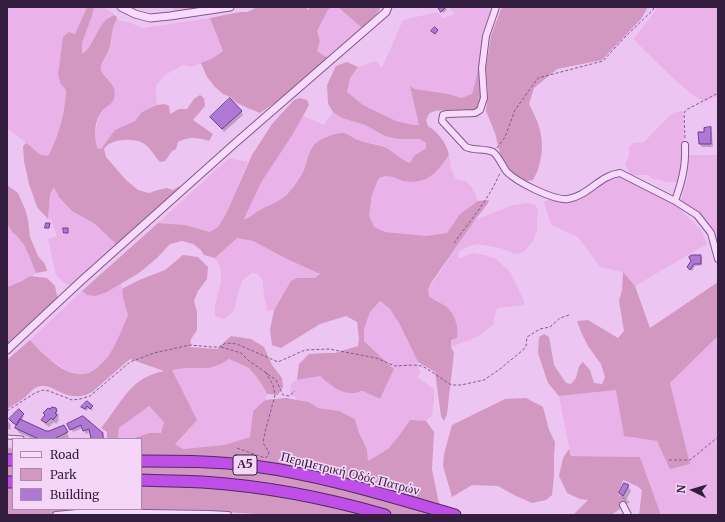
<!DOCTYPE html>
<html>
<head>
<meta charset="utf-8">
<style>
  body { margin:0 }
  #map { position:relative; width:725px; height:522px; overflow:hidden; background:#edc5f2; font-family:Merriweather,serif }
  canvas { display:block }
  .frame { position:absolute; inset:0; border:8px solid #331e3f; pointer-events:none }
  .legend { position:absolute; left:12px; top:438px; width:130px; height:72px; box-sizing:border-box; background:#f5d6f9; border:1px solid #a78caf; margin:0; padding:5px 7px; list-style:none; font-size:12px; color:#331e3f }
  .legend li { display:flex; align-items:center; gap:8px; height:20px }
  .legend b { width:20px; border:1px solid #a78caf }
  .north { position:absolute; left:673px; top:470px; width:40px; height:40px; -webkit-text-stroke:3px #f5d6f9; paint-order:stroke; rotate:275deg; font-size:11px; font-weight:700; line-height:16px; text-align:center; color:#331e3f }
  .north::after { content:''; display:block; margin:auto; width:14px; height:18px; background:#331e3f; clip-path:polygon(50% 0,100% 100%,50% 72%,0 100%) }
</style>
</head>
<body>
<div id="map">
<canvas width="725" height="522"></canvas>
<div class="frame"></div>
<ul class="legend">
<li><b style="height:5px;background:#f8dafc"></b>Road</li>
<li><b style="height:11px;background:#d298c1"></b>Park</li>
<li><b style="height:11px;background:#ae78d4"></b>Building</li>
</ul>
<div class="north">N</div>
</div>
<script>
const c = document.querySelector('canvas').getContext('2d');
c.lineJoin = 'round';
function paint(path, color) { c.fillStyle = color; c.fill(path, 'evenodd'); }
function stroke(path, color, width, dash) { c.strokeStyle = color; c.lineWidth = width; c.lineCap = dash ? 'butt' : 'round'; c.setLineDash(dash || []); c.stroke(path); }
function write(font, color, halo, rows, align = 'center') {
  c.font = font + ' Merriweather,serif'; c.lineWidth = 3.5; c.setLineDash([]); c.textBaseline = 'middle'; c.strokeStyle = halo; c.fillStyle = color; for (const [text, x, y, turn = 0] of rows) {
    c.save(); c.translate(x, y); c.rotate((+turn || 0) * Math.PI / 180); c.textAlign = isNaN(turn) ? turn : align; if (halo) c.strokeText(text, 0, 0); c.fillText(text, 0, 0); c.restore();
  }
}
const farmland = new Path2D(`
  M 7,7 L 87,7 L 75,34 L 63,37 L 58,74 L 60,83 L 66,90 L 65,101 L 61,124 L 56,137 L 48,156 L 41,155 L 11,131 L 7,130 Z
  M 94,7 L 103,7 L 113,13 L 114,15 L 109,16 L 102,25 L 90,45 L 82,54 L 82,43 L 92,16 Z
  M 173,7 L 208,7 L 174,12 Z
  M 331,7 L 338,7 L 362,28 L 328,58 L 317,51 L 320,41 L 317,31 L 328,10 Z
  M 449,7 L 491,7 L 489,16 L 482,33 L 482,49 L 479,62 L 476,83 L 472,94 L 461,98 L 449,94 L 415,89 L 410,87 L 420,125 L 413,125 L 396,121 L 363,105 L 347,92 L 350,78 L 358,67 L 376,61 L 382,68 L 403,20 L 437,12 L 443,18 L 454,14 Z
  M 658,7 L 718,7 L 718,95 L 705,102 L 693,95 L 677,82 L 639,45 L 634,39 Z
  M 210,18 L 223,51 L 211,59 L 192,67 L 182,65 L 173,71 L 166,74 L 156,85 L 156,96 L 157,105 L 142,112 L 135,121 L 115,130 L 101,149 L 98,150 L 95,143 L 95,132 L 99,116 L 103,110 L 110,105 L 113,85 L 102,72 L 101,67 L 103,61 L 108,54 L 111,44 L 114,24 L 117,20 L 128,22 L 143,28 Z
  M 683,111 L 685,163 L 680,182 L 668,182 L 654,179 L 648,175 L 632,175 L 629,172 L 625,165 L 629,156 L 629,147 L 633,143 L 644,142 L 670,115 L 676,112 Z
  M 333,112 L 342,118 L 365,125 L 385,136 L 398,139 L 419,139 L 426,143 L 426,148 L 421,151 L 410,163 L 403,161 L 391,150 L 377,144 L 366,143 L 358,140 L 345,133 L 308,158 L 304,170 L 289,192 L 277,202 L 258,211 L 248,219 L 244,219 L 262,181 L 293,134 L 303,116 L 324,125 Z
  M 449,155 L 451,169 L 456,179 L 466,181 L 473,189 L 478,201 L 460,214 L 447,233 L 426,236 L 385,232 L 374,227 L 369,215 L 372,195 L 377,182 L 379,178 L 385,176 L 393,177 L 403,181 L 435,173 L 441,166 Z
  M 689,155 L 718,155 L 718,251 L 699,214 L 681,200 L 688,175 Z
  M 229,158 L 248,162 L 226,214 L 218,227 L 210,232 L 185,225 L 158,223 Z
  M 617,175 L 622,176 L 673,203 L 701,230 L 707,244 L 635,286 L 623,272 L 600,267 L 578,237 L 551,225 L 544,202 L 550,199 L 567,201 L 607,178 Z
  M 54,187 L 72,211 L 85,219 L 95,224 L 117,245 L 71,286 L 63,282 L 56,275 L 48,239 L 57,236 L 51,219 L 48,219 L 50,194 Z
  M 528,203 L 536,205 L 538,211 L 537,221 L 537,231 L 533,241 L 525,251 L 518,254 L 512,253 L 500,248 L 477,244 L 470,246 L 461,250 L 458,254 L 458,256 L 460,258 L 472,253 L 485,255 L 496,259 L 510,272 L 524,301 L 523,305 L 497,308 L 493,325 L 482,334 L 467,341 L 451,347 L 451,340 L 441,304 L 433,300 L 429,296 L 428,290 L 475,220 L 513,205 Z
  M 7,224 L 13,233 L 17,236 L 24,245 L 30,258 L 36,273 L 20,282 L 7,287 Z
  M 237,238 L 253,241 L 289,260 L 320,274 L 315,278 L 297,278 L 291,281 L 274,310 L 267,311 L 264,296 L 263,281 L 258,274 L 252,273 L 242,281 L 238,293 L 234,311 L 224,319 L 215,316 L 215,306 L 221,282 L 221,269 L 215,258 Z
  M 121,284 L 123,298 L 129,315 L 111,353 L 96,370 L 86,374 L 72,374 L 49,359 L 30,340 L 82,291 L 87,295 L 107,292 Z
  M 380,301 L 390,309 L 400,325 L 418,362 L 420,373 L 417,377 L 434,389 L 434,399 L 432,415 L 426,421 L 410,420 L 398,437 L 388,449 L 368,461 L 367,449 L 359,433 L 355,419 L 339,411 L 318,408 L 309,402 L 298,400 L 290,392 L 291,384 L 297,380 L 320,376 L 331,386 L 353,393 L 363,391 L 380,399 L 394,369 L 364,340 L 364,329 L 370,312 Z
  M 718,336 L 718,515 L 661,515 L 640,457 L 571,456 L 559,396 L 617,390 L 624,436 L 657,441 L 690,464 L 670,383 Z
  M 229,359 L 249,368 L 259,380 L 267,394 L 265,400 L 253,411 L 250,437 L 224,445 L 183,449 L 175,444 L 172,370 L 221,364 Z
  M 149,406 L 164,422 L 161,433 L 149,433 L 132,439 L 118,439 L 119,428 Z`);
const green = new Path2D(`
  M 87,7 L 94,7 L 92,16 L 82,43 L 82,54 C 86,51 89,47 91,44 C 97,34 102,19 114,15 L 117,17 C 117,21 115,22 114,25 C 111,34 112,44 108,52 C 106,57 102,61 101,66 C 99,77 119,82 114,98 C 113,103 108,106 104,109 C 94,118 93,138 98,149 L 101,149 L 115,130 L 135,121 L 142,112 L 157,105 L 165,104 L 169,106 L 170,114 L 179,109 L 187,109 L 194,99 L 200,95 L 204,98 L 205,106 L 193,120 L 213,134 L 209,141 C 197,138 190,136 178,142 L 176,149 L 172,151 L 165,161 L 160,162 C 154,156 151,148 143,143 C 132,138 111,138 104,149 L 106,157 L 126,180 L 138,190 L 149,193 L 161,189 L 167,188 L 173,190 L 178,187 L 184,186 L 117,245 L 95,224 L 86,219 L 72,211 L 59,197 L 54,187 L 50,194 L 48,219 L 37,207 L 29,184 L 24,161 L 23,146 L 26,143 L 41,155 L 48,156 C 59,135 65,113 66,90 L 60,83 L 58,74 L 63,37 L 69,32 L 75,34 Z
  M 258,7 L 307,7 L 307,10 L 311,7 L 331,7 L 328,10 L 317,31 L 320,41 L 317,51 L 328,58 L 276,102 L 260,113 L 248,108 L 237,103 L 230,97 L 223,94 L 215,87 L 207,77 L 201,63 L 211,59 L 223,51 L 210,18 L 240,12 L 247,12 Z
  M 338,7 L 381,7 L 378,12 L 362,28 Z
  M 505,7 L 648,7 L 641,19 L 602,60 L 557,69 L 534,88 L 529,104 C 540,124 546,143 539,166 C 538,171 535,176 533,180 L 525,181 L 510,172 L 501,157 L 495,133 L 486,111 L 488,95 L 486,67 L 491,36 L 501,9 Z
  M 482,49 L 482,98 C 481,100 481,103 480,104 C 473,119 439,104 429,114 C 428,116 427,118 426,120 L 428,126 C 438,132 446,142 449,155 L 441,166 L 435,173 L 426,179 L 414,182 L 403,181 L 393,177 L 385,176 L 379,178 L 377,182 L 372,195 L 369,215 L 374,227 L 385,232 L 426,236 L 447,233 L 460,214 L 478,201 L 489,200 L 488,203 L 475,220 L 431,283 L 428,290 L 429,296 C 434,301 442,303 448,308 C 455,315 459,328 457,338 L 451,340 L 451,347 L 454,353 L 447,414 L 444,421 L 441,416 L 435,372 L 418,362 L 400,325 L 390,309 L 380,301 L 370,312 L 364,329 L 364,341 L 394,369 L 380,399 L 363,391 C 360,391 357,393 354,393 C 340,394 329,384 320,376 L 297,380 L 299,364 L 309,354 L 325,353 L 335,353 L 358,346 L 359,339 L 357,322 L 346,316 L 320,324 L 281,348 L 272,345 L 270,330 L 274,310 L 291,281 L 297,278 L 315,278 L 320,274 L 289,260 L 253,241 L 237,238 L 215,258 L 204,255 L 201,250 L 193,244 L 182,241 L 170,244 L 157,258 L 139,273 L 107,292 L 95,296 L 87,295 L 82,291 L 158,223 L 185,225 L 210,232 L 218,227 L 226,214 L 252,155 L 272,124 L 294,100 L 300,98 L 307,100 L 309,105 L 293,134 L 262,181 L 244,219 C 251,218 254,213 260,210 C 271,204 282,201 290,191 C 295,185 300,177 304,170 C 307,162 308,153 314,145 C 319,139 336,132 344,133 C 349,134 353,138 358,140 C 367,144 378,144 387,148 C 395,153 401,160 410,163 L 414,156 L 426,148 L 426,143 L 419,139 L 398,139 L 385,136 L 365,125 L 342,118 L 333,112 L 328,104 L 327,85 L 336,66 L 347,62 L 358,67 L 350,78 L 347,92 L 363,105 L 396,121 L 413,125 L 419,125 L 410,86 L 415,89 L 449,94 L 461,98 L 472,94 C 477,80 478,65 482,49 Z
  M 7,185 L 18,193 L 25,209 L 28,220 L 30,237 L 38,256 L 45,264 L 47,271 L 36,273 L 30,258 L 24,245 L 17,236 L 13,233 L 7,224 Z
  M 183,255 L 198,257 L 208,267 L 207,279 L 198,291 L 194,301 L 197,312 L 197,330 L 191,339 L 190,347 L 217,349 L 231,336 L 251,339 L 264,347 L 272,365 L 282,378 L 283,387 L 278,395 L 267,394 L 259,380 L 249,368 L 229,359 L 221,364 L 209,368 L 186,368 L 172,370 L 197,420 L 175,444 L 183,449 L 224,445 L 250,437 L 253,411 L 265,400 L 286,398 L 309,402 L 318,408 L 339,411 L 355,419 L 359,433 L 367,449 L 368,461 L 388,449 L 398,437 L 410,420 L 426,421 L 434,432 L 432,469 L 438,499 L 444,515 L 273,515 L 194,510 L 141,509 L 141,439 L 132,439 L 149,433 L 161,433 L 164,422 L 149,406 L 119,428 L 118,439 L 107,439 L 107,432 L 101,428 C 122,403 129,378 164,371 L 130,359 L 92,392 C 79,399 69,397 56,390 C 52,388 46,385 41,386 C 34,386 28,395 23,399 C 18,402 12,406 7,409 L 7,360 L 30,340 C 47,358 77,391 101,364 C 105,360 109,356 111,352 C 118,340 123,327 128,315 L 123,298 L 122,289 L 139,280 L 165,270 Z
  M 623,272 L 635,286 L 650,328 L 718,282 L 718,336 L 670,383 L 690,464 L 670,469 L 657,441 L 624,436 L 616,390 L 559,396 L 548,383 L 538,353 L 539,337 L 544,334 L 549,337 L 554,365 L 566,383 L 571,384 L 576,378 L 579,366 L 583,362 L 590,370 L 594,383 L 602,384 L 605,377 L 601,364 L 588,346 L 581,332 L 577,321 L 588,320 L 618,338 L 624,331 L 619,301 L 622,290 Z
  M 30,276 L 47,278 L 55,286 L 58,300 L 7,348 L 7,287 L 20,282 Z
  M 526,398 L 543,407 L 549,430 L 555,442 L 554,456 L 554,476 L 552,495 L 546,500 L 532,503 L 516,496 L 498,486 L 472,485 L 452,497 L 443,466 L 444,454 L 452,425 L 505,399 Z
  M 7,447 L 13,449 L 13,509 L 97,509 L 76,509 L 54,513 L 47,515 L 7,515 Z
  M 569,449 L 571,456 L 640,457 L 661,515 L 639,515 L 642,490 L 637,486 L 623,480 L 618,494 L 630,502 L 611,515 L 573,515 L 588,500 L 580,499 L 567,493 L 559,476 L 563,458 Z`);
const shadow = new Path2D(`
  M 438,7 L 445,7 L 447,10 L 443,13 Z
  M 241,111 L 243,115 L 224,132 L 214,120 Z
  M 710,128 L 712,132 L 713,147 L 702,147 L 700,144 L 705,133 Z
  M 700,256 L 702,258 L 702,265 L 695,266 L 692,271 L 688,267 Z
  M 87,402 L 93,409 L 92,411 L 89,408 L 86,411 L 84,409 L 83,407 Z
  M 56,409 L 59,416 L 58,418 L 59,420 L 56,424 L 54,422 L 49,427 L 45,424 L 43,420 Z
  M 19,411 L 24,416 L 21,421 L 49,432 L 63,426 L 69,437 L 66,439 L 33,439 L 19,433 L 16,428 L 17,426 L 9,420 Z
  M 83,417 L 102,433 L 104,437 L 104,439 L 92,439 L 90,432 L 86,434 L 83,428 L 73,432 L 69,425 Z
  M 7,419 L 11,426 L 10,426 L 11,428 L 9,430 L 8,428 L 7,429 Z
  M 628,486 L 631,491 L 626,500 L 622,498 L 620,493 Z`);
const building = new Path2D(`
  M 438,7 L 446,7 L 441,12 Z
  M 435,27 L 438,30 L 435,34 L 431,31 Z
  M 230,98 L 242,111 L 222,129 L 210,117 Z
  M 711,127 L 711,144 L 699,144 L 698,132 L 704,132 L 704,128 Z
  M 46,223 L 50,223 L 49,228 L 45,228 Z
  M 63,228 L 68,228 L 68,233 L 64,233 Z
  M 692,255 L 701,255 L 701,264 L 694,264 L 690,270 L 687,267 L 691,261 L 689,257 Z
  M 87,401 L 93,406 L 90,409 L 87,406 L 85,409 L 81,407 Z
  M 52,407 L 56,408 L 57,411 L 55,413 L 57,415 L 53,420 L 51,418 L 46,423 L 41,420 L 45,415 L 43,413 L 48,408 L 50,409 Z
  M 19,409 L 24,414 L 22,416 L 17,425 L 13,423 L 9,419 Z
  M 83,416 L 103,433 L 103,439 L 91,439 L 89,429 L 83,431 L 81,425 L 70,430 L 67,424 Z
  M 20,419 L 46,431 L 49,431 L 64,425 L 68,432 L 54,439 L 39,439 L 15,428 Z
  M 624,483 L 629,485 L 623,496 L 619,493 Z`);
const path = new Path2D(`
  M 685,138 L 684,113 L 686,110 L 718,93
  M 497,148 L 505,137 L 515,110 L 538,78 L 603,61 L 625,37 L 653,10 L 654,7
  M 454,243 C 470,221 489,199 500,173
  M 221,347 L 241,353 L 248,360 L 276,380 L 283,395 L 289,396 L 295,391
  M 7,411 L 35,393 L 43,390 L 49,391 L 72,400 L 80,399 L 90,396 L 130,362 L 154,353 L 190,345 L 212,347 L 219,347 L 226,343 L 237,344 L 278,362 L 305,350 L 329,349 L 376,358 L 395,366 L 413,365 L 422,366 L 432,372 L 448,383 L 452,385 L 461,385 L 484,380 L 500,369 L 523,350 L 526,346 L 527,337 L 540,329 L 550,327 L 560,318 L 569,315
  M 237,448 L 265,458 L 268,456 L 269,452 L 263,443 L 265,432 L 275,395 L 273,385 L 265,371
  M 669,460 L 690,460 L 718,437`);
const service = new Path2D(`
  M 7,437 L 22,438`);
const minor = new Path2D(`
  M 496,7 L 486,36 L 482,68 L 484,98 L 480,110 L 475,113 L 447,114 L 443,115 L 442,121 L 466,147 C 474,151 484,148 493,152 C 498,155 503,167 507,172 C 517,182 554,201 568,199 C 588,196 600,175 620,173 L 675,201 L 697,215 L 711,233 L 718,259
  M 675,201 C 682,181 686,166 685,145
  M 623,505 L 628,515
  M 56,515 L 88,512 L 209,514 L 228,515`);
const tertiary = new Path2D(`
  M 121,7 L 135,14 L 150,18 L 170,16 L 230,7
  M 7,350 L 81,281 L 233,145 L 386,12 L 388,7`);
const motorway = new Path2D(`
  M 7,460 L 13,460
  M 141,461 C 179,461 216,461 254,466 C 322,475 389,496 455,515
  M 141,480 C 161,481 182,481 202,482 C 264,486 326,498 385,515
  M 7,482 L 13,482`);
const shields = [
  [245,465,24]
];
const shieldNames = [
  ["Α5",245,465]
];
const streetNames = [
  ["Περιμετρική Οδός Πατρών",350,474,14]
];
paint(farmland, '#e9b2e8');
paint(green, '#d298c1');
paint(shadow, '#0003');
paint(building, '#ae78d4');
stroke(building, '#6d3c91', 1);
stroke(service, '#805990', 5);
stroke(minor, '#805990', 8);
stroke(tertiary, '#805990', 9);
stroke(motorway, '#4c2d5d', 13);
stroke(path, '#805990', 1, [3, 2]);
stroke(service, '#f8dafc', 3);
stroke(minor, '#f8dafc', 6);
stroke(tertiary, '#f8dafc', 7);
stroke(motorway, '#bf4fe8', 11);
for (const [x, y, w] of shields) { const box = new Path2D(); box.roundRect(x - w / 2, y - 10, w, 20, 3); c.fillStyle = '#f5d6f9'; c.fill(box); stroke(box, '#331e3f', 1); }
write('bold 12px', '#331e3f', null, shieldNames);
write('13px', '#331e3f', '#f5d6f9', streetNames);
</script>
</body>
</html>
